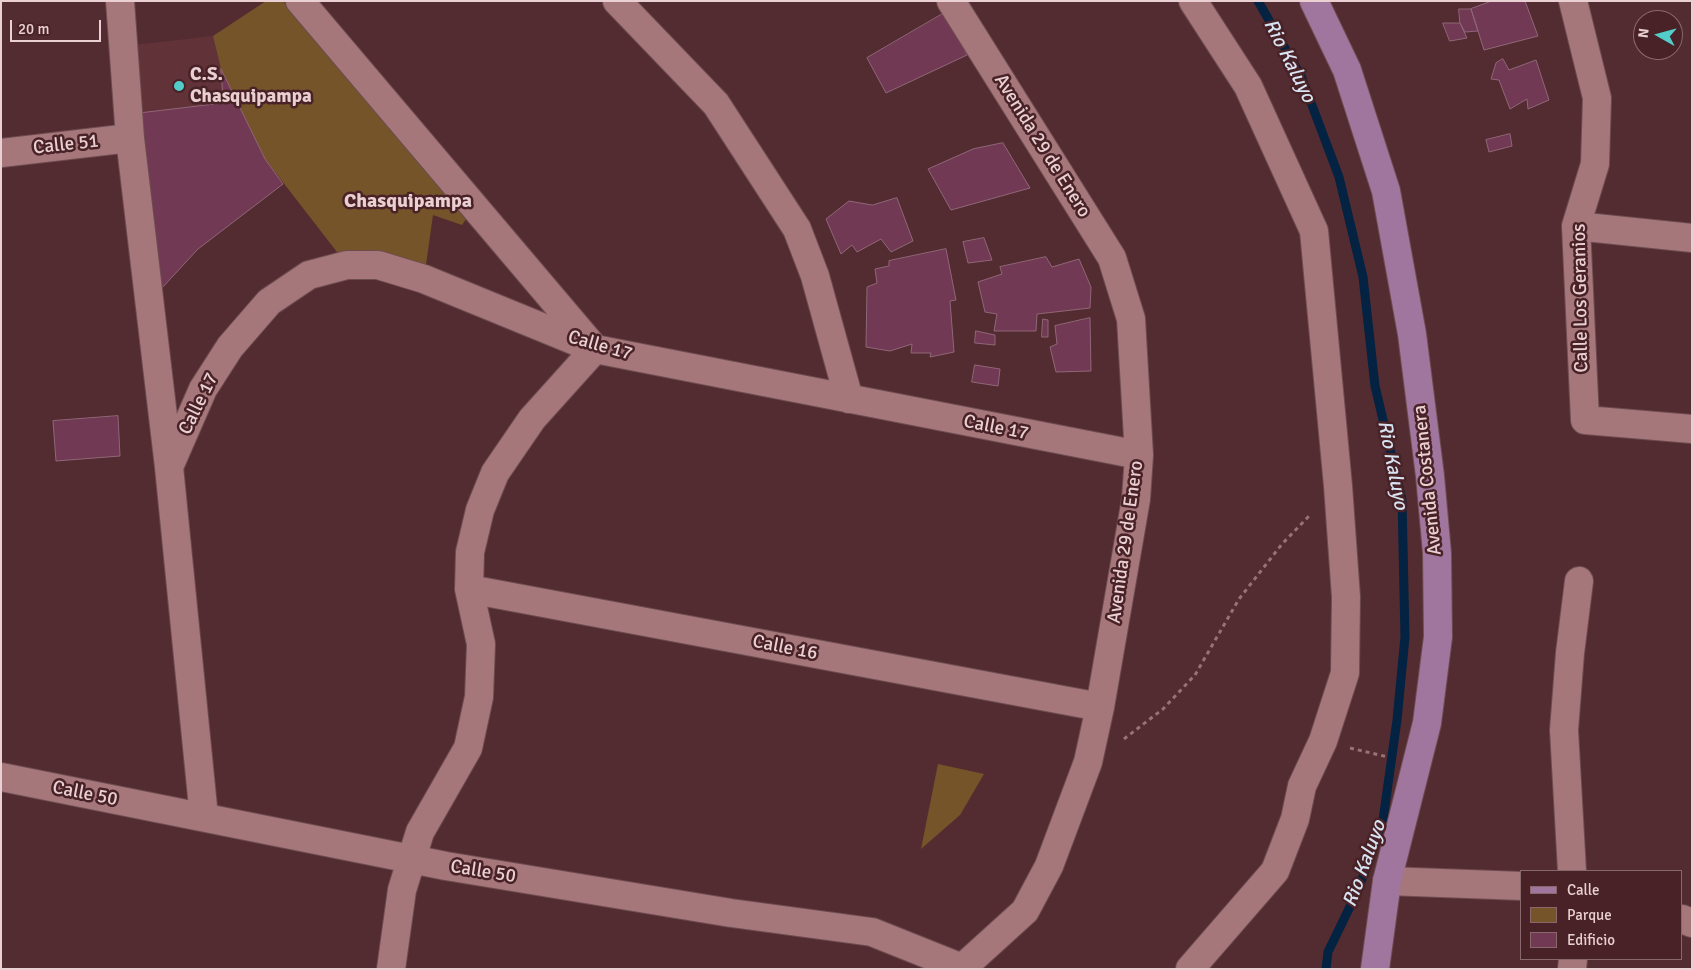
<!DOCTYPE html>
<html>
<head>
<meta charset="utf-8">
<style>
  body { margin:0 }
  #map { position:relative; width:1693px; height:970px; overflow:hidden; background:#532c31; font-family:Signika,sans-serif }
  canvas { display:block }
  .frame { position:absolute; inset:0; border:2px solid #ead0d2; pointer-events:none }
  .legend { position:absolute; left:1520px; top:870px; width:162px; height:90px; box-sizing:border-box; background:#482227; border:1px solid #89686b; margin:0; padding:6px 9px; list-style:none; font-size:15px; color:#ead0d2 }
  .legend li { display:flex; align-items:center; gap:10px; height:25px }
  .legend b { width:25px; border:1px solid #89686b }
  .north { position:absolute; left:1633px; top:10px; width:50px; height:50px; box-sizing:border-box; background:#482227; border:1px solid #89686b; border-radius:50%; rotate:277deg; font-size:14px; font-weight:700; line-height:20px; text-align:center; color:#ead0d2 }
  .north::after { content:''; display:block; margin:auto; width:18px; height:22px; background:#53cdc9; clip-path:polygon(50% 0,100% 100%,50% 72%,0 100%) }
  .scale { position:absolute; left:10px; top:20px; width:91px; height:22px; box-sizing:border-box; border:2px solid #ead0d2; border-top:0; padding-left:6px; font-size:15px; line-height:18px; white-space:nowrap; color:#ead0d2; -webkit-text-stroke:4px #482227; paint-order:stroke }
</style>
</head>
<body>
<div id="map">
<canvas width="1693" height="970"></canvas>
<div class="frame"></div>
<ul class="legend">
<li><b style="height:6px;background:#a0759e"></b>Calle</li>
<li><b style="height:14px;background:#755429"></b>Parque</li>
<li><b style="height:14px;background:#713953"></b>Edificio</li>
</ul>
<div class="north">N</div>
<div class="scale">20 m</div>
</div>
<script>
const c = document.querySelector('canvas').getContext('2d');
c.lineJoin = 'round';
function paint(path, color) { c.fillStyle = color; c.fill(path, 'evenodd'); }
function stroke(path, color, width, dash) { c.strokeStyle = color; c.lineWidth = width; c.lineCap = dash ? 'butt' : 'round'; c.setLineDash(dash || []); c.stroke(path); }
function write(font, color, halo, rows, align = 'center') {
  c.font = font + ' Signika,sans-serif'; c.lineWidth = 5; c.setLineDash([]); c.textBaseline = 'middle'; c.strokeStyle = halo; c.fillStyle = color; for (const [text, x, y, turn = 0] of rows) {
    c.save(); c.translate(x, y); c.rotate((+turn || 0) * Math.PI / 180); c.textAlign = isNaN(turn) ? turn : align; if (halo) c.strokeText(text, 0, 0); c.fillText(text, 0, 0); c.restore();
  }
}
const built = new Path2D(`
  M 213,36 L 221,69 L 223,103 L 139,113 L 133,45 Z`);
const green = new Path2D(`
  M 266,1 L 283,1 L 430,159 L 472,210 L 462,225 L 433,215 L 424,279 L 347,265 L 265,159 L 221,69 L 213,36 Z
  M 938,764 L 984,774 L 960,815 L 921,849 Z`);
const stream = new Path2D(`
  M 1258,1 L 1301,76 L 1339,177 L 1363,277 L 1375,386 L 1402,500 L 1405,637 L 1397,720 L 1383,820 L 1358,890 L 1328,952 L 1326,969`);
const building = new Path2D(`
  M 1492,1 L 1525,1 L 1538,36 L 1484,50 L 1471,9 Z
  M 1459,9 L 1471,9 L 1478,31 L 1465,32 L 1460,23 Z
  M 946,12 L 967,55 L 886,93 L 867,58 Z
  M 1443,23 L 1460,23 L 1467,38 L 1450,41 Z
  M 1503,59 L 1509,70 L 1536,60 L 1549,100 L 1528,109 L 1527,99 L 1510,109 L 1499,80 L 1491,79 L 1496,63 Z
  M 221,69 L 265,159 L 283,184 L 198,249 L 161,289 L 139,113 L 223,103 Z
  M 1510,134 L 1512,146 L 1489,152 L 1486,140 Z
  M 1003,143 L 1030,188 L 951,210 L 928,169 L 973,149 Z
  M 897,198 L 913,241 L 891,252 L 881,239 L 857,252 L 852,245 L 841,254 L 826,219 L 849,201 L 872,205 Z
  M 984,238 L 992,260 L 968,263 L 963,242 Z
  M 946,249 L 956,300 L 950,301 L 954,352 L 930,357 L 931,353 L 911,353 L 912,344 L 890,351 L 866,347 L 867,287 L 877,283 L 875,269 L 889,266 L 889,261 Z
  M 1046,257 L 1052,267 L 1079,259 L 1091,287 L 1090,308 L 1037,314 L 1036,331 L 994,331 L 997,314 L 985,312 L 978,282 L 1002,274 L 1000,267 Z
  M 1090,318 L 1091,371 L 1056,372 L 1050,347 L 1057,344 L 1055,326 Z
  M 1043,319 L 1048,320 L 1048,337 L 1042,337 Z
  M 976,331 L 995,335 L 995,345 L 975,343 Z
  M 975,365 L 1000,369 L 998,386 L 972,382 Z
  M 118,416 L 120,456 L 56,461 L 53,421 Z`);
const path = new Path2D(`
  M 1124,739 L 1163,709 L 1195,675 L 1239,599 L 1282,544 L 1310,515
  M 1350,748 L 1388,757`);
const minor = new Path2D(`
  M 120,1 L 130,138 L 169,467 L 204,817
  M 300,1 L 595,349 L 532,419 L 495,473 L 480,510 L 470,552 L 469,589 L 481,644 L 479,697 L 468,748 L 420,832 L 402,890 L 391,969
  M 617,1 L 716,104 L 797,229 L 815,276 L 849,399
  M 951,1 L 1112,258 L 1131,319 L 1139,455 L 1136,499 L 1100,707 L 1088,762 L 1049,866 L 1025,911 L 961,969
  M 1573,1 L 1597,98 L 1595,164 L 1576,226 L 1585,420 L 1692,429
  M 1,153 L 130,138
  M 1576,226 L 1692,238
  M 169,467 L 203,389 L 230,347 L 269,302 L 309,275 L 347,265 L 378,265 L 424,279 L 595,349 L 1139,455
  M 469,589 L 1100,707
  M 1,777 L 446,866 L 731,913 L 872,932 L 962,968
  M 1572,871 L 1564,730 L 1570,653 L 1579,581
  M 1387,881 L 1522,886
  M 1682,919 L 1692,923
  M 1190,969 L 1275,871 L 1295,819 L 1302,786 L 1323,741 L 1345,673 L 1346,597 L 1338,486 L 1314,231 L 1248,86 L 1193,1
  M 1572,969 L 1573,959`);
const major = new Path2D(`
  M 1314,1 L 1347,70 L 1386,191 L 1412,334 L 1430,476 L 1437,553 L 1438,637 L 1427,723 L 1387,881 L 1375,969`);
const markers = [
  [179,86,6,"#53cdc9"]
];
const poiNames = [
  ["C.S.",190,75],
  ["Chasquipampa",190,97]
];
const streetNames = [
  ["Calle 51",66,145,-6],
  ["Avenida 29 de Enero",1042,146,58],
  ["Calle Los Geranios",1581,298,-91],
  ["Calle 17",600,346,16],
  ["Calle 17",199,404,-64],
  ["Calle 17",996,428,11],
  ["Avenida Costanera",1428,480,-96],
  ["Avenida 29 de Enero",1126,542,-82],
  ["Calle 16",785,648,11],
  ["Calle 50",85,794,11],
  ["Calle 50",483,872,9]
];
const waterNames = [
  ["Rio Kaluyo",1289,61,63],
  ["Rio Kaluyo",1392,465,79],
  ["Rio Kaluyo",1365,864,-70]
];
const neighbourhoodNames = [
  ["Chasquipampa",408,202]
];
paint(built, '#613238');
paint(green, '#755429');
stroke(stream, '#042241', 9);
paint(building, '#713953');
stroke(building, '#906778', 1);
stroke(minor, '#6d4c50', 30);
stroke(major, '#6d4c50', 30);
stroke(path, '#957377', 3, [4, 4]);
stroke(minor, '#a5777b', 28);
stroke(major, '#a0759e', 28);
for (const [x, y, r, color] of markers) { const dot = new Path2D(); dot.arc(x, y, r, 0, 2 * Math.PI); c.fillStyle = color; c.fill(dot); stroke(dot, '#482227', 2); }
write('bold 19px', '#ead0d2', '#482227', poiNames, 'left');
write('19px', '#ead0d2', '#482227', streetNames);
write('italic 20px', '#d8e4f2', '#482227', waterNames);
write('bold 20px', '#ead0d2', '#482227', neighbourhoodNames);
</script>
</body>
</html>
